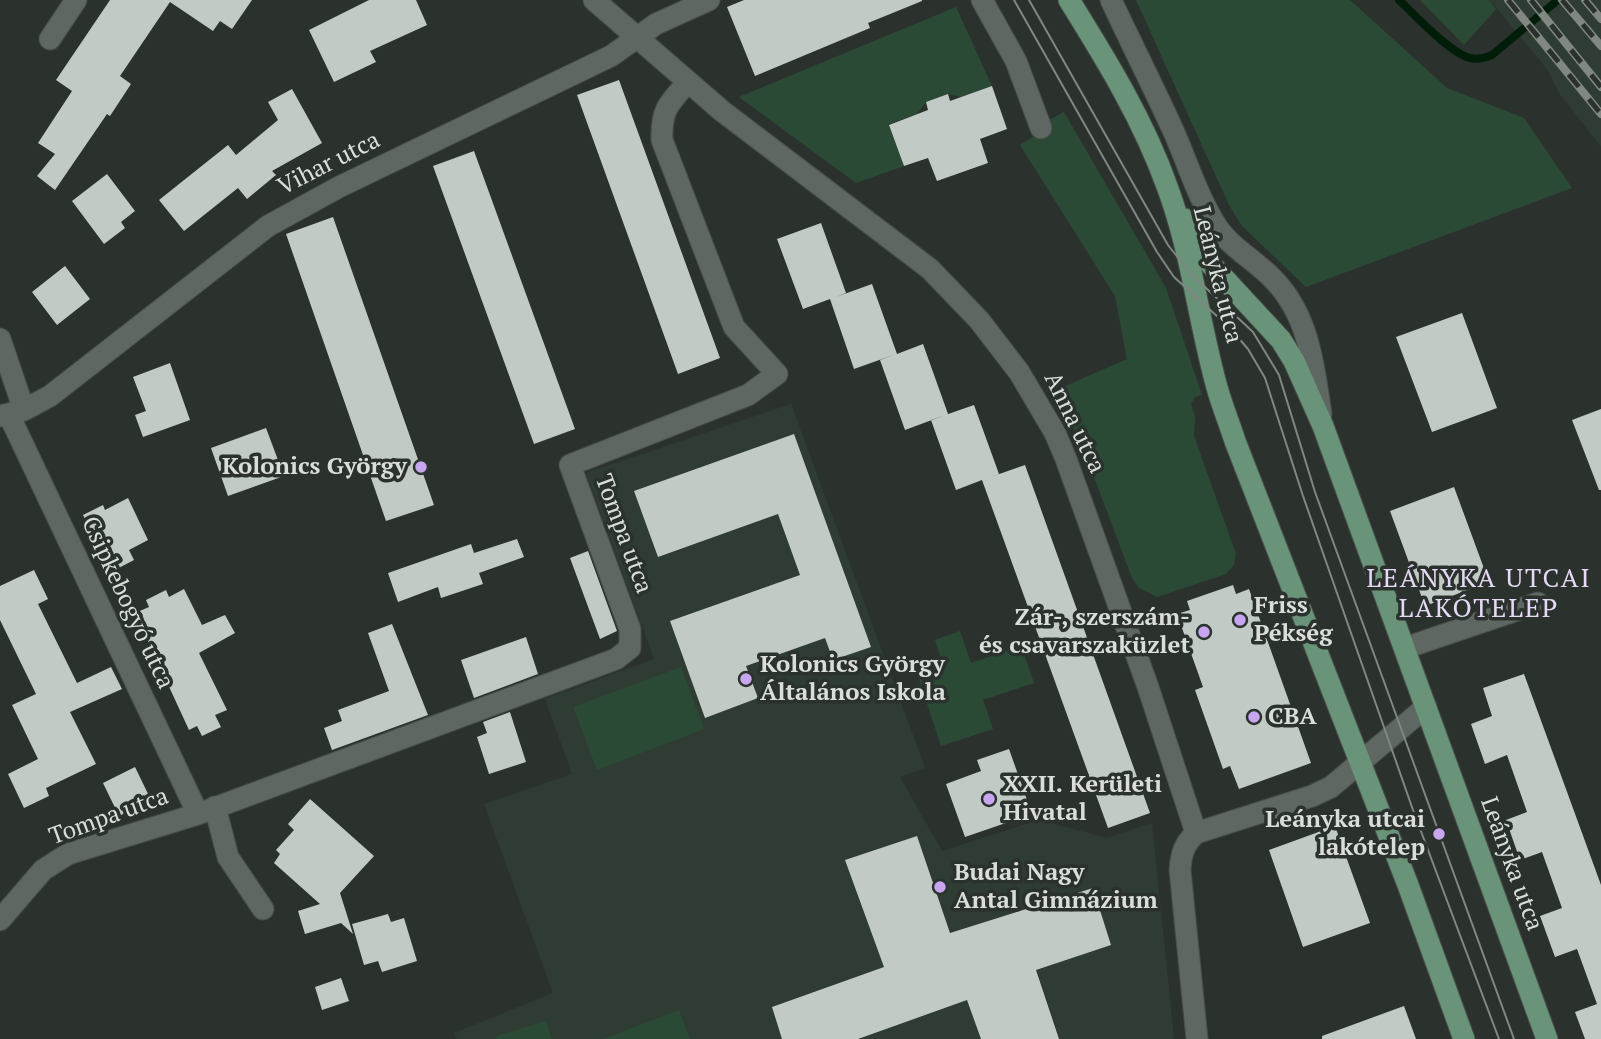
<!DOCTYPE html>
<html>
<head>
<meta charset="utf-8">
<style>
  body { margin:0 }
  canvas { display:block; background:#2b322d }
</style>
</head>
<body>
<canvas width="1601" height="1039"></canvas>
<script>
const c = document.querySelector('canvas').getContext('2d');
c.lineJoin = 'round';
function paint(path, color) { c.fillStyle = color; c.fill(path, 'evenodd'); }
function stroke(path, color, width, dash) { c.strokeStyle = color; c.lineWidth = width; c.lineCap = dash ? 'butt' : 'round'; c.setLineDash(dash || []); c.stroke(path); }
function write(font, color, halo, rows, align = 'center') {
  c.font = font + ' "PT Serif",serif'; c.lineWidth = 7; c.setLineDash([]); c.textBaseline = 'middle'; c.strokeStyle = halo; c.fillStyle = color; for (const [text, x, y, turn = 0] of rows) {
    c.save(); c.translate(x, y); c.rotate((+turn || 0) * Math.PI / 180); c.textAlign = isNaN(turn) ? turn : align; if (halo) c.strokeText(text, 0, 0); c.fillText(text, 0, 0); c.restore();
  }
}
const built = new Path2D(`
  M 1490,0 L 1601,0 L 1601,147 L 1559,93 L 1547,69 Z
  M 791,404 L 925,768 L 900,777 L 942,851 L 1039,820 L 1107,838 L 1152,823 L 1174,1039 L 457,1039 L 454,1033 L 553,993 L 484,804 L 572,774 L 545,699 L 654,659 L 586,473 Z`);
const green = new Path2D(`
  M 1136,0 L 1350,0 L 1447,88 L 1524,118 L 1572,188 L 1306,287 L 1242,226 L 1229,205 Z
  M 1420,0 L 1489,0 L 1496,9 L 1464,45 Z
  M 956,7 L 992,86 L 961,97 L 948,94 L 926,102 L 917,114 L 889,124 L 904,166 L 856,183 L 739,97 Z
  M 1064,112 L 1166,288 L 1202,395 L 1195,397 L 1191,404 L 1195,417 L 1194,436 L 1236,554 L 1234,565 L 1226,574 L 1157,597 L 1139,588 L 1132,578 L 1082,445 L 1054,391 L 1127,359 L 1115,296 L 1020,145 L 1045,130 L 1044,123 Z
  M 960,631 L 971,663 L 1021,646 L 1034,683 L 983,700 L 993,729 L 941,746 L 915,667 L 941,658 L 935,640 Z
  M 681,667 L 704,729 L 597,770 L 573,707 Z
  M 679,1010 L 690,1039 L 603,1039 Z
  M 546,1021 L 552,1039 L 497,1039 L 496,1036 Z`);
const stream = new Path2D(`
  M 1399,0 C 1415,15 1450,53 1470,58 C 1478,60 1485,58 1492,55 L 1558,0`);
const building = new Path2D(`
  M 110,0 L 252,0 L 232,29 L 220,21 L 213,31 L 170,2 L 120,76 L 131,84 L 110,116 L 107,114 L 55,190 L 37,176 L 55,154 L 38,143 L 72,91 L 56,80 Z
  M 369,0 L 416,0 L 427,25 L 370,51 L 376,62 L 334,82 L 309,30 Z
  M 744,0 L 922,0 L 922,1 L 868,23 L 870,28 L 755,76 L 727,7 Z
  M 619,80 L 720,358 L 678,374 L 577,95 Z
  M 992,86 L 1007,129 L 980,139 L 988,163 L 937,181 L 928,158 L 904,166 L 889,125 L 928,110 L 926,102 L 948,94 L 950,101 Z
  M 292,89 L 322,143 L 272,171 L 276,175 L 247,199 L 238,188 L 184,231 L 159,200 L 228,145 L 236,155 L 278,120 L 268,102 Z
  M 474,151 L 575,429 L 534,444 L 433,166 Z
  M 107,174 L 135,211 L 121,222 L 125,228 L 104,244 L 72,201 Z
  M 333,217 L 434,505 L 386,521 L 286,234 Z
  M 821,223 L 846,293 L 836,297 L 872,284 L 897,354 L 923,344 L 948,414 L 905,430 L 880,360 L 896,354 L 854,369 L 830,299 L 803,309 L 777,239 Z
  M 65,266 L 90,299 L 57,325 L 32,292 Z
  M 1462,313 L 1497,408 L 1432,432 L 1396,337 Z
  M 170,363 L 190,420 L 143,437 L 135,415 L 146,411 L 133,377 Z
  M 974,405 L 999,474 L 985,479 L 1025,465 L 1150,813 L 1108,828 L 982,480 L 956,490 L 931,420 Z
  M 1601,409 L 1601,490 L 1599,490 L 1572,420 Z
  M 266,428 L 284,476 L 228,496 L 211,448 Z
  M 794,434 L 871,647 L 833,660 L 825,638 L 746,666 L 758,698 L 705,718 L 670,621 L 800,575 L 778,514 L 658,557 L 634,491 Z
  M 1454,487 L 1489,582 L 1425,606 L 1390,511 Z
  M 128,498 L 148,540 L 129,550 L 134,560 L 111,572 L 83,515 L 103,505 L 105,510 Z
  M 517,539 L 524,557 L 479,573 L 483,584 L 441,598 L 438,587 L 398,602 L 388,573 L 471,544 L 474,553 Z
  M 588,551 L 617,631 L 600,639 L 570,558 Z
  M 34,570 L 48,599 L 38,604 L 77,683 L 111,667 L 122,689 L 70,712 L 96,764 L 46,788 L 49,796 L 24,808 L 8,774 L 38,759 L 12,705 L 36,694 L 0,620 L 0,586 Z
  M 1233,585 L 1236,594 L 1249,589 L 1311,763 L 1239,789 L 1230,766 L 1223,769 L 1195,690 L 1203,687 L 1177,614 L 1190,610 L 1187,601 Z
  M 184,589 L 202,625 L 225,615 L 235,633 L 199,653 L 227,710 L 215,715 L 221,727 L 202,736 L 197,726 L 189,730 L 135,613 L 149,607 L 146,600 L 166,590 L 169,597 Z
  M 392,624 L 428,715 L 332,750 L 324,728 L 342,721 L 338,710 L 389,691 L 368,633 Z
  M 526,637 L 538,674 L 474,698 L 461,660 Z
  M 1524,674 L 1601,885 L 1601,1039 L 1585,1039 L 1575,1012 L 1597,1004 L 1577,949 L 1555,957 L 1540,916 L 1562,908 L 1542,852 L 1520,860 L 1506,820 L 1527,812 L 1507,755 L 1485,764 L 1471,724 L 1492,716 L 1483,688 Z
  M 510,712 L 526,762 L 489,774 L 477,737 L 487,733 L 483,722 Z
  M 1009,749 L 1032,814 L 965,837 L 946,784 L 981,771 L 977,760 Z
  M 135,767 L 151,800 L 119,816 L 103,783 Z
  M 310,799 L 374,856 L 340,893 L 353,934 L 341,923 L 305,934 L 298,911 L 320,904 L 274,863 L 280,854 L 276,850 L 294,830 L 288,824 Z
  M 1335,826 L 1370,923 L 1303,947 L 1269,850 Z
  M 917,836 L 950,933 L 1093,888 L 1111,945 L 1036,970 L 1059,1039 L 981,1039 L 967,1000 L 858,1039 L 782,1039 L 772,1007 L 884,967 L 845,860 Z
  M 388,914 L 391,922 L 404,918 L 417,961 L 382,972 L 378,961 L 364,965 L 352,924 Z
  M 341,978 L 349,1001 L 322,1010 L 315,987 Z
  M 1404,1006 L 1416,1039 L 1322,1039 L 1322,1036 Z`);
const minor = new Path2D(`
  M 594,0 L 722,111 L 930,269 L 979,320 L 1019,372 L 1055,433 L 1066,459 L 1148,687 L 1196,833
  M 982,0 L 1016,61 L 1041,128
  M 1111,0 C 1131,43 1153,86 1173,130 C 1187,161 1196,193 1214,222 C 1228,247 1256,260 1275,281 C 1309,317 1314,367 1321,414
  M 50,39 L 76,0
  M 0,339 L 24,410
  M 9,415 L 198,814
  M 0,416 L 24,410 L 50,396 L 268,226 L 339,187 L 611,56 L 656,24 L 709,0
  M 1405,648 L 1538,603
  M 215,807 L 228,857 L 263,909
  M 0,920 L 43,870 L 68,854 L 198,814 L 616,659 L 630,648 L 630,629 L 570,465 L 748,395 L 777,374 L 734,327 L 662,140 C 661,110 668,104 688,82
  M 1197,1039 L 1180,870 C 1181,854 1184,844 1196,833 L 1312,796 L 1331,787 L 1426,707`);
const major = new Path2D(`
  M 1069,0 C 1107,61 1144,121 1168,189 C 1192,254 1199,325 1218,391 C 1223,408 1230,425 1235,441 L 1408,885 L 1464,1039
  M 1185,219 L 1208,261 L 1281,340 L 1294,361 L 1323,426 L 1547,1039`);
const tram = new Path2D(`
  M 1014,0 L 1157,252 L 1174,277 L 1230,328 L 1248,349 L 1265,378 L 1303,496 L 1413,810 L 1499,1039
  M 1029,0 L 1168,245 L 1191,274 L 1253,332 L 1279,375 L 1315,492 L 1514,1039`);
const rail = new Path2D(`
  M 1508,0 L 1601,114
  M 1531,0 L 1601,87
  M 1562,0 L 1601,46
  M 1585,0 L 1601,19`);
const markers = [
  [421,467,7,"#c8a6ef"],
  [1240,620,7,"#c8a6ef"],
  [1204,632,7,"#c8a6ef"],
  [746,679,7,"#c8a6ef"],
  [1254,717,7,"#c8a6ef"],
  [989,799,7,"#c8a6ef"],
  [1439,834,7,"#c8a6ef"],
  [940,887,7,"#c8a6ef"]
];
const streetNames = [
  ["Vihar utca",329,164,-27],
  ["Leányka utca",1217,275,76],
  ["Anna utca",1074,423,64],
  ["Tompa utca",623,534,70],
  ["Csipkebogyó utca",127,603,65],
  ["Tompa utca",109,817,-20],
  ["Leányka utca",1511,864,70]
];
const poiNames = [
  ["Kolonics György",407,467,"right"],
  ["Friss",1254,606],
  ["Pékség",1254,634],
  ["Zár-, szerszám-",1190,618,"right"],
  ["és csavarszaküzlet",1190,646,"right"],
  ["Kolonics György",760,665],
  ["Általános Iskola",760,693],
  ["CBA",1268,717],
  ["XXII. Kerületi",1003,785],
  ["Hivatal",1003,813],
  ["Leányka utcai",1425,820,"right"],
  ["lakótelep",1425,848,"right"],
  ["Budai Nagy",954,873],
  ["Antal Gimnázium",954,901]
];
const neighbourhoodNames = [
  ["LEÁNYKA UTCAI",1479,580],
  ["LAKÓTELEP",1479,610]
];
paint(built, '#2f3c33');
paint(green, '#2b4a36');
stroke(stream, '#001d0a', 8);
paint(building, '#c1cac4');
stroke(minor, '#474d48', 23);
stroke(major, '#474d48', 23);
stroke(minor, '#5f6762', 21);
stroke(major, '#699479', 21);
stroke(tram, '#818783', 2);
stroke(rail, '#818783', 8);
stroke(rail, '#2b322d', 5, [16]);
for (const [x, y, r, color] of markers) { const dot = new Path2D(); dot.arc(x, y, r, 0, 2 * Math.PI); c.fillStyle = color; c.fill(dot); stroke(dot, '#2b322d', 2.5); }
write('24px', '#dadedb', '#2b322d', streetNames);
write('bold 24px', '#dadedb', '#2b322d', poiNames, 'left');
c.letterSpacing = '2px';
write('26px', '#e5d9f5', '#2b322d', neighbourhoodNames);
c.letterSpacing = '0px';
</script>
</body>
</html>
